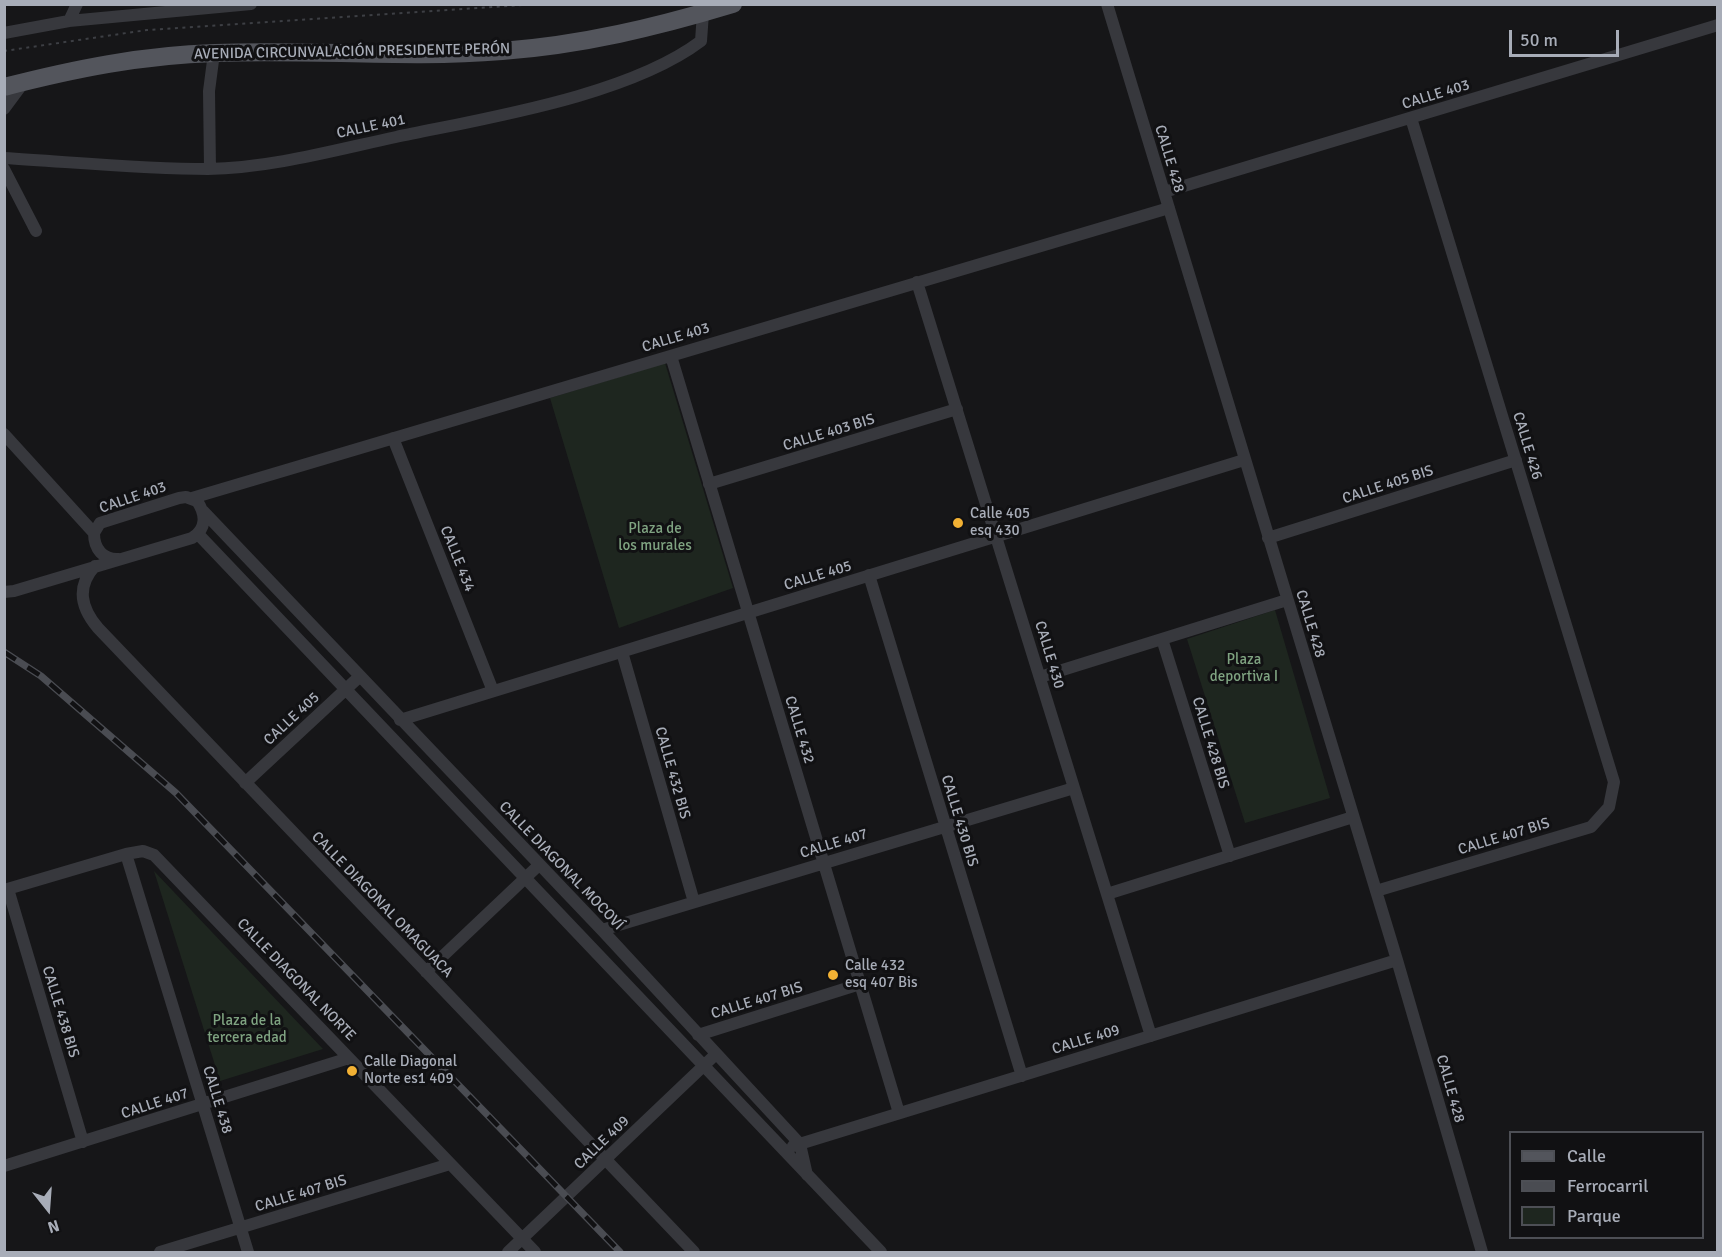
<!DOCTYPE html>
<html>
<head>
<meta charset="utf-8">
<style>
  body { margin:0 }
  #map { position:relative; width:1722px; height:1257px; overflow:hidden; background:#161618; font-family:Signika,sans-serif }
  canvas { display:block }
  .frame { position:absolute; inset:0; border:6px solid #a8adb8; pointer-events:none }
  .legend { position:absolute; left:1509px; top:1131px; width:195px; height:108px; box-sizing:border-box; background:#111113; border:2px solid #4d4f55; margin:0; padding:8px 10px; list-style:none; font-size:18px; color:#a8adb8 }
  .legend li { display:flex; align-items:center; gap:12px; height:30px }
  .legend b { width:30px; border:2px solid #4d4f55 }
  .north { position:absolute; left:18px; top:1179px; width:60px; height:60px; -webkit-text-stroke:4px #111113; paint-order:stroke; rotate:163deg; font-size:16px; font-weight:700; line-height:24px; text-align:center; color:#a8adb8 }
  .north::after { content:''; display:block; margin:auto; width:21px; height:27px; background:#a8adb8; clip-path:polygon(50% 0,100% 100%,50% 72%,0 100%) }
  .scale { position:absolute; left:1509px; top:30px; width:110px; height:27px; box-sizing:border-box; border:3px solid #a8adb8; border-top:0; padding-left:8px; font-size:18px; line-height:21px; white-space:nowrap; color:#a8adb8; -webkit-text-stroke:4px #111113; paint-order:stroke }
</style>
</head>
<body>
<div id="map">
<canvas width="1722" height="1257"></canvas>
<div class="frame"></div>
<ul class="legend">
<li><b style="height:8px;background:#53555c"></b>Calle</li>
<li><b style="height:8px;background:#4a4c52"></b>Ferrocarril</li>
<li><b style="height:16px;background:#1e261f"></b>Parque</li>
</ul>
<div class="north">N</div>
<div class="scale">50 m</div>
</div>
<script>
const c = document.querySelector('canvas').getContext('2d');
c.lineJoin = 'round';
function paint(path, color) { c.fillStyle = color; c.fill(path, 'evenodd'); }
function stroke(path, color, width, dash) { c.strokeStyle = color; c.lineWidth = width; c.lineCap = dash ? 'butt' : 'round'; c.setLineDash(dash || []); c.stroke(path); }
function write(font, color, halo, rows, align = 'center') {
  c.font = font + ' Signika,sans-serif'; c.lineWidth = 6; c.setLineDash([]); c.textBaseline = 'middle'; c.strokeStyle = halo; c.fillStyle = color; for (const [text, x, y, turn = 0] of rows) {
    c.save(); c.translate(x, y); c.rotate((+turn || 0) * Math.PI / 180); c.textAlign = isNaN(turn) ? turn : align; if (halo) c.strokeText(text, 0, 0); c.fillText(text, 0, 0); c.restore();
  }
}
const green = new Path2D(`
  M 665,363 L 733,588 L 619,628 L 550,398 Z
  M 1275,610 L 1330,798 L 1245,823 L 1187,639 Z
  M 154,871 L 323,1049 L 220,1081 Z`);
const path = new Path2D(`
  M 4,51 L 147,30 L 538,4`);
const street = new Path2D(`
  M 1107,4 L 1397,960 L 1482,1252
  M 69,21 L 77,4
  M 4,33 L 69,21 L 251,4
  M 4,109 L 24,82
  M 4,158 C 72,162 141,169 208,169 C 271,168 335,150 396,137 C 486,118 628,96 701,41 L 703,13
  M 4,169 L 36,231
  M 210,169 L 209,91 L 214,53
  M 1164,192 L 1718,25
  M 917,282 L 1151,1036
  M 671,356 L 899,1113
  M 4,434 L 94,533
  M 393,438 L 493,691
  M 709,484 L 957,409
  M 192,498 L 1169,208
  M 203,511 L 602,930 L 800,1144 L 807,1175
  M 198,534 L 881,1252
  M 1268,538 L 1516,460
  M 95,566 C 76,587 81,608 98,628 L 694,1252
  M 869,575 L 1022,1076
  M 4,592 L 14,591 L 192,538 C 207,529 206,514 197,501 L 186,497 L 179,498 L 100,523 L 94,533 C 94,549 103,560 119,559
  M 1162,639 L 1230,856
  M 622,652 L 694,902
  M 1040,677 L 1287,600
  M 400,720 L 1244,460
  M 245,783 L 359,677
  M 126,854 L 248,1252
  M 8,889 L 83,1142
  M 4,890 L 126,854 L 143,851 L 154,855 L 535,1252
  M 1376,891 L 1591,827 L 1609,807 L 1614,782 L 1411,118
  M 1107,894 L 1353,817
  M 602,930 L 1074,788
  M 426,972 L 539,865
  M 698,1035 L 860,984
  M 793,1146 L 1397,960
  M 4,1166 L 349,1058
  M 160,1252 L 450,1164
  M 508,1252 L 716,1054`);
const primary = new Path2D(`
  M 4,87 C 74,69 143,55 215,53 C 311,49 407,59 502,51 C 582,45 657,27 733,4`);
const rail = new Path2D(`
  M 4,652 L 41,676 L 176,793 L 620,1252`);
const markers = [
  [958,523,6,"#f2b134"],
  [833,975,6,"#f2b134"],
  [352,1071,6,"#f2b134"]
];
const streetNames = [
  ["AVENIDA CIRCUNVALACIÓN PRESIDENTE PERÓN",352,52,-1],
  ["CALLE 403",1436,95,-17],
  ["CALLE 401",371,127,-12],
  ["CALLE 428",1169,159,73],
  ["CALLE 403",676,338,-17],
  ["CALLE 403 BIS",829,433,-17],
  ["CALLE 426",1527,446,73],
  ["CALLE 405 BIS",1388,485,-18],
  ["CALLE 403",133,498,-19],
  ["CALLE 434",457,559,68],
  ["CALLE 405",818,576,-17],
  ["CALLE 428",1310,624,73],
  ["CALLE 430",1049,655,73],
  ["CALLE 405",292,719,-43],
  ["CALLE 432",799,730,73],
  ["CALLE 428 BIS",1210,743,73],
  ["CALLE 432 BIS",672,773,74],
  ["CALLE 430 BIS",959,821,73],
  ["CALLE 407 BIS",1504,837,-17],
  ["CALLE 407",834,844,-17],
  ["CALLE DIAGONAL MOCOVÍ",561,866,46],
  ["CALLE DIAGONAL OMAGUACA",382,905,46],
  ["CALLE DIAGONAL NORTE",296,980,46],
  ["CALLE 407 BIS",757,1001,-17],
  ["CALLE 438 BIS",60,1012,73],
  ["CALLE 409",1086,1040,-17],
  ["CALLE 428",1450,1089,74],
  ["CALLE 438",217,1100,73],
  ["CALLE 407",155,1104,-18],
  ["CALLE 409",602,1143,-44],
  ["CALLE 407 BIS",301,1194,-17]
];
const poiNames = [
  ["Calle 405",970,514],
  ["esq 430",970,531],
  ["Calle 432",845,966],
  ["esq 407 Bis",845,983],
  ["Calle Diagonal",364,1062],
  ["Norte es1 409",364,1079]
];
const parkNames = [
  ["Plaza de",655,529],
  ["los murales",655,546],
  ["Plaza",1244,660],
  ["deportiva I",1244,677],
  ["Plaza de la",247,1021],
  ["tercera edad",247,1038]
];
paint(green, '#1e261f');
stroke(path, '#3d3f44', 2, [3, 4.5]);
stroke(street, '#37383d', 12);
stroke(primary, '#53555c', 18);
stroke(rail, '#4a4c52', 7);
stroke(rail, '#111113', 4.5, [14]);
for (const [x, y, r, color] of markers) { const dot = new Path2D(); dot.arc(x, y, r, 0, 2 * Math.PI); c.fillStyle = color; c.fill(dot); stroke(dot, '#111113', 2); }
write('15px', '#a8adb8', '#111113', streetNames);
write('15px', '#a8adb8', '#111113', poiNames, 'left');
write('15px', '#7fa381', '#111113', parkNames);
</script>
</body>
</html>
